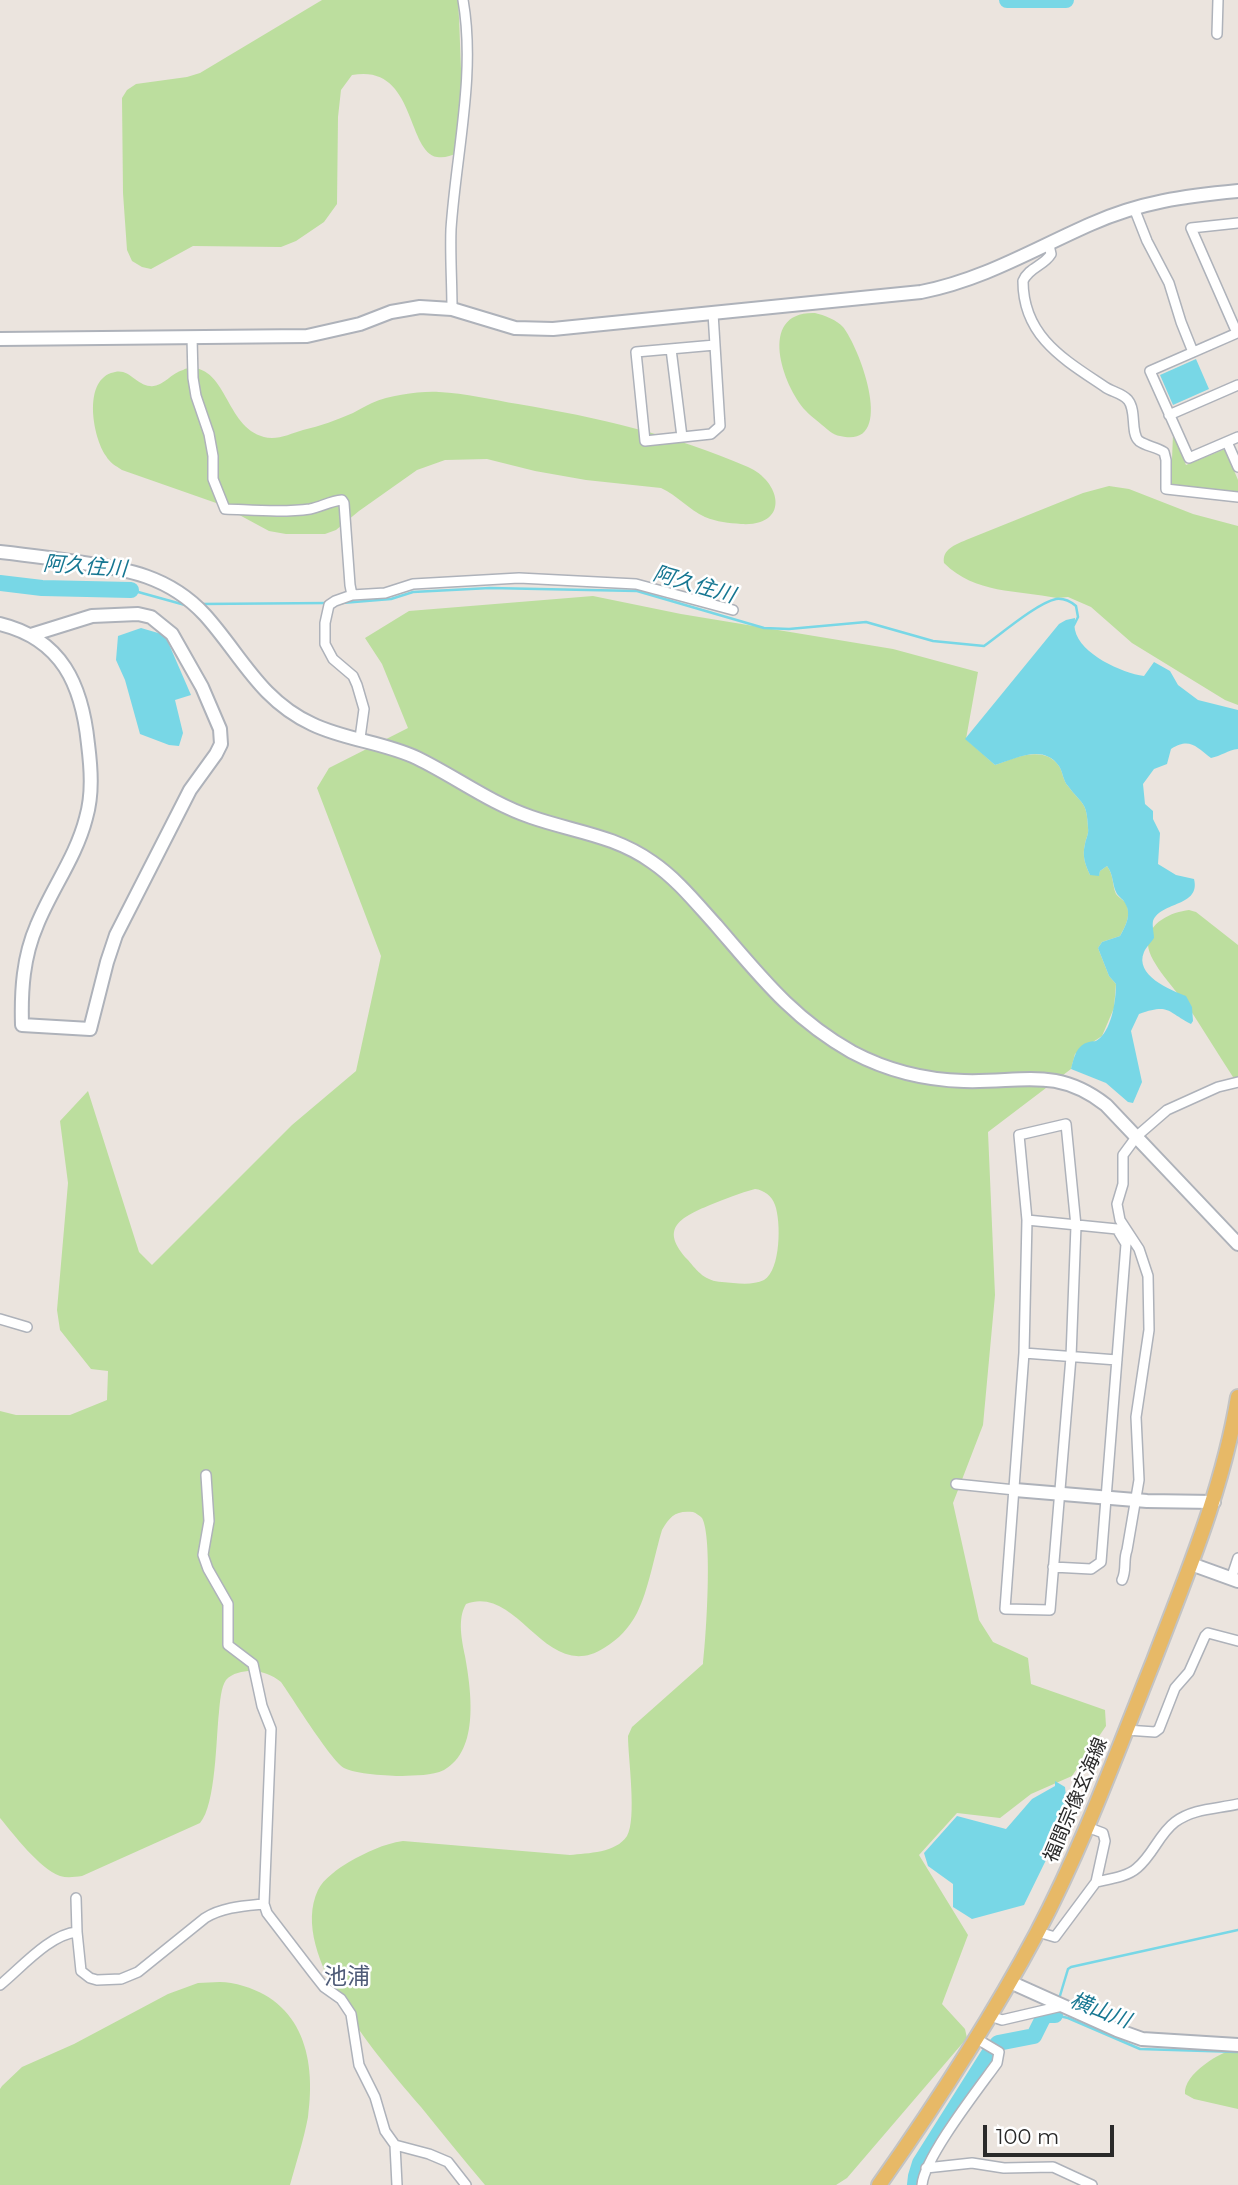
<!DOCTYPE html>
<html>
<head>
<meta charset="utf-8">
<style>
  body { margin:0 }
  #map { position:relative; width:1238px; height:2185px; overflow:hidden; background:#ebe4de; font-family:Montserrat,sans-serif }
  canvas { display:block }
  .scale { position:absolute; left:983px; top:2125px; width:131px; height:32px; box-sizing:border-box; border:4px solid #2a2a2a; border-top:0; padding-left:9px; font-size:21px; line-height:24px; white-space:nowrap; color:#2a2a2a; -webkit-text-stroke:5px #fff; paint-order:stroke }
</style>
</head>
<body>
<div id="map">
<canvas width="1238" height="2185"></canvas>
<div class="scale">100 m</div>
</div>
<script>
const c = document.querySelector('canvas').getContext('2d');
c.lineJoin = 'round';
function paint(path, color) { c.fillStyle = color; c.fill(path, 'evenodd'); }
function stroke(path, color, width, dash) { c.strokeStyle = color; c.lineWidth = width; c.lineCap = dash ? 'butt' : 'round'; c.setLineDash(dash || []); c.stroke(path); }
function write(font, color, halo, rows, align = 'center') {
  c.font = font + ' Montserrat,"Noto Sans JP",sans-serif'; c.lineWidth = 5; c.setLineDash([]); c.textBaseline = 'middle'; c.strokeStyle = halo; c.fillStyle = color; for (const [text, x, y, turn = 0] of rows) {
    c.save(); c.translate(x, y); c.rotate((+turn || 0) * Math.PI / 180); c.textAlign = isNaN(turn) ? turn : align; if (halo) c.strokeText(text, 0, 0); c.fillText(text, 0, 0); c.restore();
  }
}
const green = new Path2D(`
  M 322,0 L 458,0 C 460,29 460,58 462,86 C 463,102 470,124 466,140 C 463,152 449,159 437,157 C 406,151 416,63 352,75 L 341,90 L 338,117 L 337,204 L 324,222 L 296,241 L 281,247 L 193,246 L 151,269 L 142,267 L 132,261 L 127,250 L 123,193 L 122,98 L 127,90 L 136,84 L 187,77 L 200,73 Z
  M 815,313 C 824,315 837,320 843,327 C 860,348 898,450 840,436 C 833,435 827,429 822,425 C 817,420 810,416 806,411 C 782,385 757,311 815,313 Z
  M 193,368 C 229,370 227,436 272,438 C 282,438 293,433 303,430 C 320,426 337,420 353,413 C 359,410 365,406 372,403 C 391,395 419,391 439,392 C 465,393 493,400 518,404 C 596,417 675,435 748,467 C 782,482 790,527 741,524 C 729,523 717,522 705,517 C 689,510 677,495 661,488 L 586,480 L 535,471 L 487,459 L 445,460 L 417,470 L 359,511 L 336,530 L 325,534 L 286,534 L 269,531 L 219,504 L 122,470 C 116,466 110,463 106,456 C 93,437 83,383 111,373 C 129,366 134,384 150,386 C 162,388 171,373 183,370 C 186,368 190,368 193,368 Z
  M 1173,434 L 1186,465 L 1225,449 L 1238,480 L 1238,493 L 1171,485 Z
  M 1109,486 L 1129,489 L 1193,514 L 1238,526 L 1238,705 L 1225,700 L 1132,643 L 1091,607 L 1068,597 L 1057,598 C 1017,590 975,594 944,563 C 942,549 955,545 966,540 L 1083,493 Z
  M 593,596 L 681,614 L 893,649 L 978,672 L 966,739 L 995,765 C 1014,758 1044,744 1059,766 C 1063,772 1063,781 1068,786 C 1082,805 1087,801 1088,828 C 1089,834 1086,838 1085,844 C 1082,856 1085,864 1090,875 L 1099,875 L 1100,871 L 1107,866 C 1114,875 1112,885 1116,894 C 1118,897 1122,899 1125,902 C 1132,914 1126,925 1120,936 L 1102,942 L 1098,948 L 1109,976 L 1116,984 L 1114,1008 L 1102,1036 L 1075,1054 L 1071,1069 L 988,1132 L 995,1295 L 983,1425 L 953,1503 L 979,1620 L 993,1642 L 1028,1658 L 1031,1684 L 1105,1710 L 1106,1726 L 1072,1776 L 1031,1794 L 1000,1818 L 957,1813 L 919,1855 L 968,1935 L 942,2004 L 965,2029 L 967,2038 L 847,2178 L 836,2185 L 485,2185 C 463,2159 442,2133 421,2107 C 382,2061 287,1955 318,1890 C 323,1879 339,1868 349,1862 C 367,1852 383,1844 403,1841 L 570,1855 C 588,1853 616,1853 627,1836 C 637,1819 628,1758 628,1736 L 632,1727 L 703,1664 C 706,1639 713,1537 702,1518 C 700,1516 696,1513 693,1512 C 676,1510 670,1516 662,1530 C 655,1553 648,1592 637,1613 C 629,1628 619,1639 604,1648 C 546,1685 519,1584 466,1604 C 457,1619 462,1641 465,1656 C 471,1690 480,1750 444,1770 C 432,1776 415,1775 402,1776 C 389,1776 355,1774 344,1768 C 330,1759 293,1699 281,1682 C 272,1675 263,1671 251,1671 C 243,1671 232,1673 226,1680 C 221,1687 220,1702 219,1712 C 216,1738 216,1805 200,1823 L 82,1876 C 74,1877 67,1878 60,1876 C 39,1868 14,1835 0,1818 L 0,1411 L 16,1415 L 70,1415 L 107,1400 L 108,1371 L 91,1369 L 60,1330 L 57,1310 L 68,1183 L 60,1121 L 88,1091 L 139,1252 L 152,1265 L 292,1125 L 356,1071 L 381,956 L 317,788 L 329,768 L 408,728 L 382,664 L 365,638 L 409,611 ZM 755,1189 C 764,1190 772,1196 775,1205 C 781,1221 781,1270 764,1280 C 752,1286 735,1283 722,1282 C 705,1281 698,1272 688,1260 C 659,1229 679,1218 710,1205 C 725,1199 740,1193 755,1189 Z
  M 1189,910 L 1196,912 L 1238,945 L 1238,1079 L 1233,1077 C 1218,1054 1204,1031 1189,1008 C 1178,992 1149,963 1148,945 C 1147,922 1172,912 1189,910 Z
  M 198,1983 C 208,1983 220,1981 231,1983 C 300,1996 317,2054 308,2117 C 304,2139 296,2163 290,2185 L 0,2185 L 0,2089 L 2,2086 L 22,2067 L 74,2044 L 168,1994 Z
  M 1238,2048 L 1238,2109 L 1194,2099 L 1185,2094 C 1183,2074 1221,2051 1238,2048 Z`);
const water = new Path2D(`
  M 1196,359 L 1209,389 L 1173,405 L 1160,375 Z
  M 1075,618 C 1075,622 1074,626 1075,630 C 1080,654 1122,673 1144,676 L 1154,662 L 1170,671 L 1178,685 L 1198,700 L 1238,710 L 1238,749 C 1228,750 1221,756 1211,758 C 1196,747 1190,737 1171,749 L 1167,764 L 1154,769 L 1143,784 L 1145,804 L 1153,811 L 1153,819 L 1160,833 L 1158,864 L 1176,875 L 1194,879 C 1201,907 1161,901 1153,921 C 1152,926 1154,933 1154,938 C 1151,943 1146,947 1144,952 C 1134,975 1170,990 1186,996 L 1192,1007 L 1193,1021 L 1191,1024 C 1167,1012 1170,1003 1139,1014 L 1131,1031 L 1142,1082 L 1133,1103 L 1128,1102 L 1106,1083 L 1071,1069 C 1074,1058 1076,1045 1089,1042 C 1096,1040 1094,1043 1100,1038 C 1112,1027 1116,1000 1116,984 L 1109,976 L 1098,948 L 1102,942 L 1120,936 C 1126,925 1132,914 1125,903 C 1123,899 1119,897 1117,894 C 1112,886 1114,875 1107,866 L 1100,871 L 1099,876 L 1090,875 C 1085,864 1082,856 1085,844 C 1086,838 1089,834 1088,828 C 1087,801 1082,805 1068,786 C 1063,781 1063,772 1059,766 C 1043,743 1015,759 995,765 L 965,739 L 1059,624 L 1066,620 Z
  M 141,628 L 165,635 L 191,695 L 175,700 L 183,733 L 179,746 L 169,745 L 140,734 L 125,680 L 116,660 L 118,636 Z
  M 1055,1781 L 1065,1787 L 1068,1815 L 1024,1905 L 972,1919 L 953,1907 L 953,1884 L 928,1866 L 924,1853 L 957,1816 L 1006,1829 L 1032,1799 L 1055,1786 Z`);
const stream = new Path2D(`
  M 131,590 L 185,605
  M 342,603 L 391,599 L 413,592 L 490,588 L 637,591 L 764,628 L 789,629 L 866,622 L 933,641 L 984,646 C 1001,634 1037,603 1056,599 C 1064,598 1070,601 1076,606 L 1078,617 L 1074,625
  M 199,604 L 329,603
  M 1059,1999 L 1068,1969 L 1071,1967 L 1238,1930
  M 1056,2009 L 1055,2015 L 1068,2018 L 1140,2049 L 1238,2052`);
const river = new Path2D(`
  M 1007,0 L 1066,0
  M 0,583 L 42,588 L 131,590
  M 915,2185 L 916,2176 L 920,2163 L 990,2052 L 998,2043 L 1034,2036 L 1043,2018 L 1047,2015 L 1055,2015`);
const street = new Path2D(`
  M 1217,34 L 1218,0
  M 1134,208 L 1147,241 L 1169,283 L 1181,322 L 1193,352
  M 1238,223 L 1191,228 L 1237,333 L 1150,371 L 1189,458 L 1238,437
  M 1049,245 L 1051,254 C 1044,266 1029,267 1023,281 C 1023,337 1065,360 1105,387 C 1112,392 1122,393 1128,400 C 1137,411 1130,433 1139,441 C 1146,446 1156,447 1164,452 L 1166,460 L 1166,489 L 1238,497
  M 452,309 C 452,282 450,255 451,229 C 456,154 476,74 463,0
  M 713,313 L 720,426 L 711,434 L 645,441 L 636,352 L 715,345
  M 192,337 L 193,378 L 196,396 L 209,434 L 213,456 L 213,479 L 225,509 C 253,510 282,513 310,509 C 321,507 330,501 342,500 L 344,503 L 350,585 L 352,595
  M 671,349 L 682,437
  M 1169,415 L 1238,385
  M 1227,442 L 1238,467
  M 360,738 L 364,709 L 357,685 L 353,676 L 333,659 L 325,644 L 325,623 L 329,605 L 335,601 L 352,595 L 385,593 L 413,584 L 519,578 L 636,584 L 733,610
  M 1066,1124 L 1076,1226 L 1071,1357 L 1050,1610 L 1005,1609 L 1024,1353 L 1027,1220 L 1019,1135 Z
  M 1027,1220 L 1117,1229 L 1126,1244 L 1101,1562 L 1091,1569 L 1053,1567
  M 0,1319 L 27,1327
  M 1024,1353 L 1117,1360
  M 206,1475 L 209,1521 L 203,1555 L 208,1569 L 228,1604 L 228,1645 L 253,1664 L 262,1706 L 271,1729 L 264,1904 L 267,1913 L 313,1973 L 324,1987 L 341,1999 L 351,2014 L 359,2065 L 375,2097 L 385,2131 L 395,2145 L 397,2185
  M 956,1484 L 1015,1490
  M 1231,1579 L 1238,1558
  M 1122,1580 C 1127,1570 1123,1560 1127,1550 L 1139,1480 L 1136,1417 L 1149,1330 L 1148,1276 L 1139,1249 L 1120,1220 L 1117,1204 L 1123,1184 L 1123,1155 L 1137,1136 L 1167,1110 L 1218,1087 L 1238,1082
  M 1126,1730 L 1155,1732 L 1159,1729 L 1175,1688 L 1189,1672 L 1205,1636 L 1208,1633 L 1238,1641
  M 1096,1882 C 1109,1879 1127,1877 1137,1868 C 1153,1855 1159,1834 1175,1822 C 1194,1808 1217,1809 1238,1804
  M 76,1898 L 77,1932
  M 1038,1932 L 1055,1937 L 1096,1882 L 1105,1841 L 1103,1833 L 1087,1827
  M 0,1985 C 21,1968 50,1934 77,1932 L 81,1971 L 90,1978 L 97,1980 L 121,1979 L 138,1972 L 205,1918 C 223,1907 244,1906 264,1904
  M 990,2016 L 1002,2020 L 1062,2006
  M 395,2145 L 429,2154 L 448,2162 L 466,2185
  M 926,2168 L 972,2163 L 1004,2168 L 1053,2167 L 1092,2185
  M 922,2185 C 924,2158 979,2088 997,2063 L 999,2052 L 977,2039`);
const secondary = new Path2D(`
  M 0,339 L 307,336 L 360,324 L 391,312 L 420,307 L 452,309 L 515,328 L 553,329 L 921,292 C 983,280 1034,249 1091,224 C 1140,202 1185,196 1238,191
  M 0,552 C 26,555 51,558 77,562 C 127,569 169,576 205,615 C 241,655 260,700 312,724 C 345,740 383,742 417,758 C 456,777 490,803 531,817 C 574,832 614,835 652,862 C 677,879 696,903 716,925 C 760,976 793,1019 852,1052 C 886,1070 926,1080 964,1081 C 1021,1083 1056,1066 1106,1105 L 1238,1244
  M 0,624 C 62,639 82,685 88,744 C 91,768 93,794 86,818 C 76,857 52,888 37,925 C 23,957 21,991 22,1025 L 90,1029 L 107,962 L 116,935 L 190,790 L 216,754 L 221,744 L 220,729 L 202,687 L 172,634 L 151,617 L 138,614 L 92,616 L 31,635
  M 1015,1490 L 1147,1501 L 1214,1502
  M 1191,1564 L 1238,1581
  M 1010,1982 L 1117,2030 L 1142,2039 L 1238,2045`);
const primary = new Path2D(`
  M 879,2185 C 936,2104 990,2021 1037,1933 C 1083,1846 1117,1752 1154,1660 C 1187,1574 1223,1489 1238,1397`);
const streetNames = [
  ["福間宗像玄海線",1076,1800,-67]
];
const waterNames = [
  ["阿久住川",85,567,4],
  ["阿久住川",694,585,16],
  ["横山川",1100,2011,21]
];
const quarterNames = [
  ["池浦",347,1977]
];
paint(green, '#bcde9e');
paint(water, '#78d7e6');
stroke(stream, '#78d7e6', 2.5);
stroke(river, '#78d7e6', 16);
stroke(street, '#aeb2ba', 12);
stroke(secondary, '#aeb2ba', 16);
stroke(primary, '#c3c3c3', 18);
stroke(street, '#fff', 9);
stroke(secondary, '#fff', 12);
stroke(primary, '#e7b967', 14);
write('19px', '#2a2a2a', '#fff', streetNames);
write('italic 21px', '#177792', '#fff', waterNames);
write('23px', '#4e5b78', '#fff', quarterNames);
</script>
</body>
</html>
